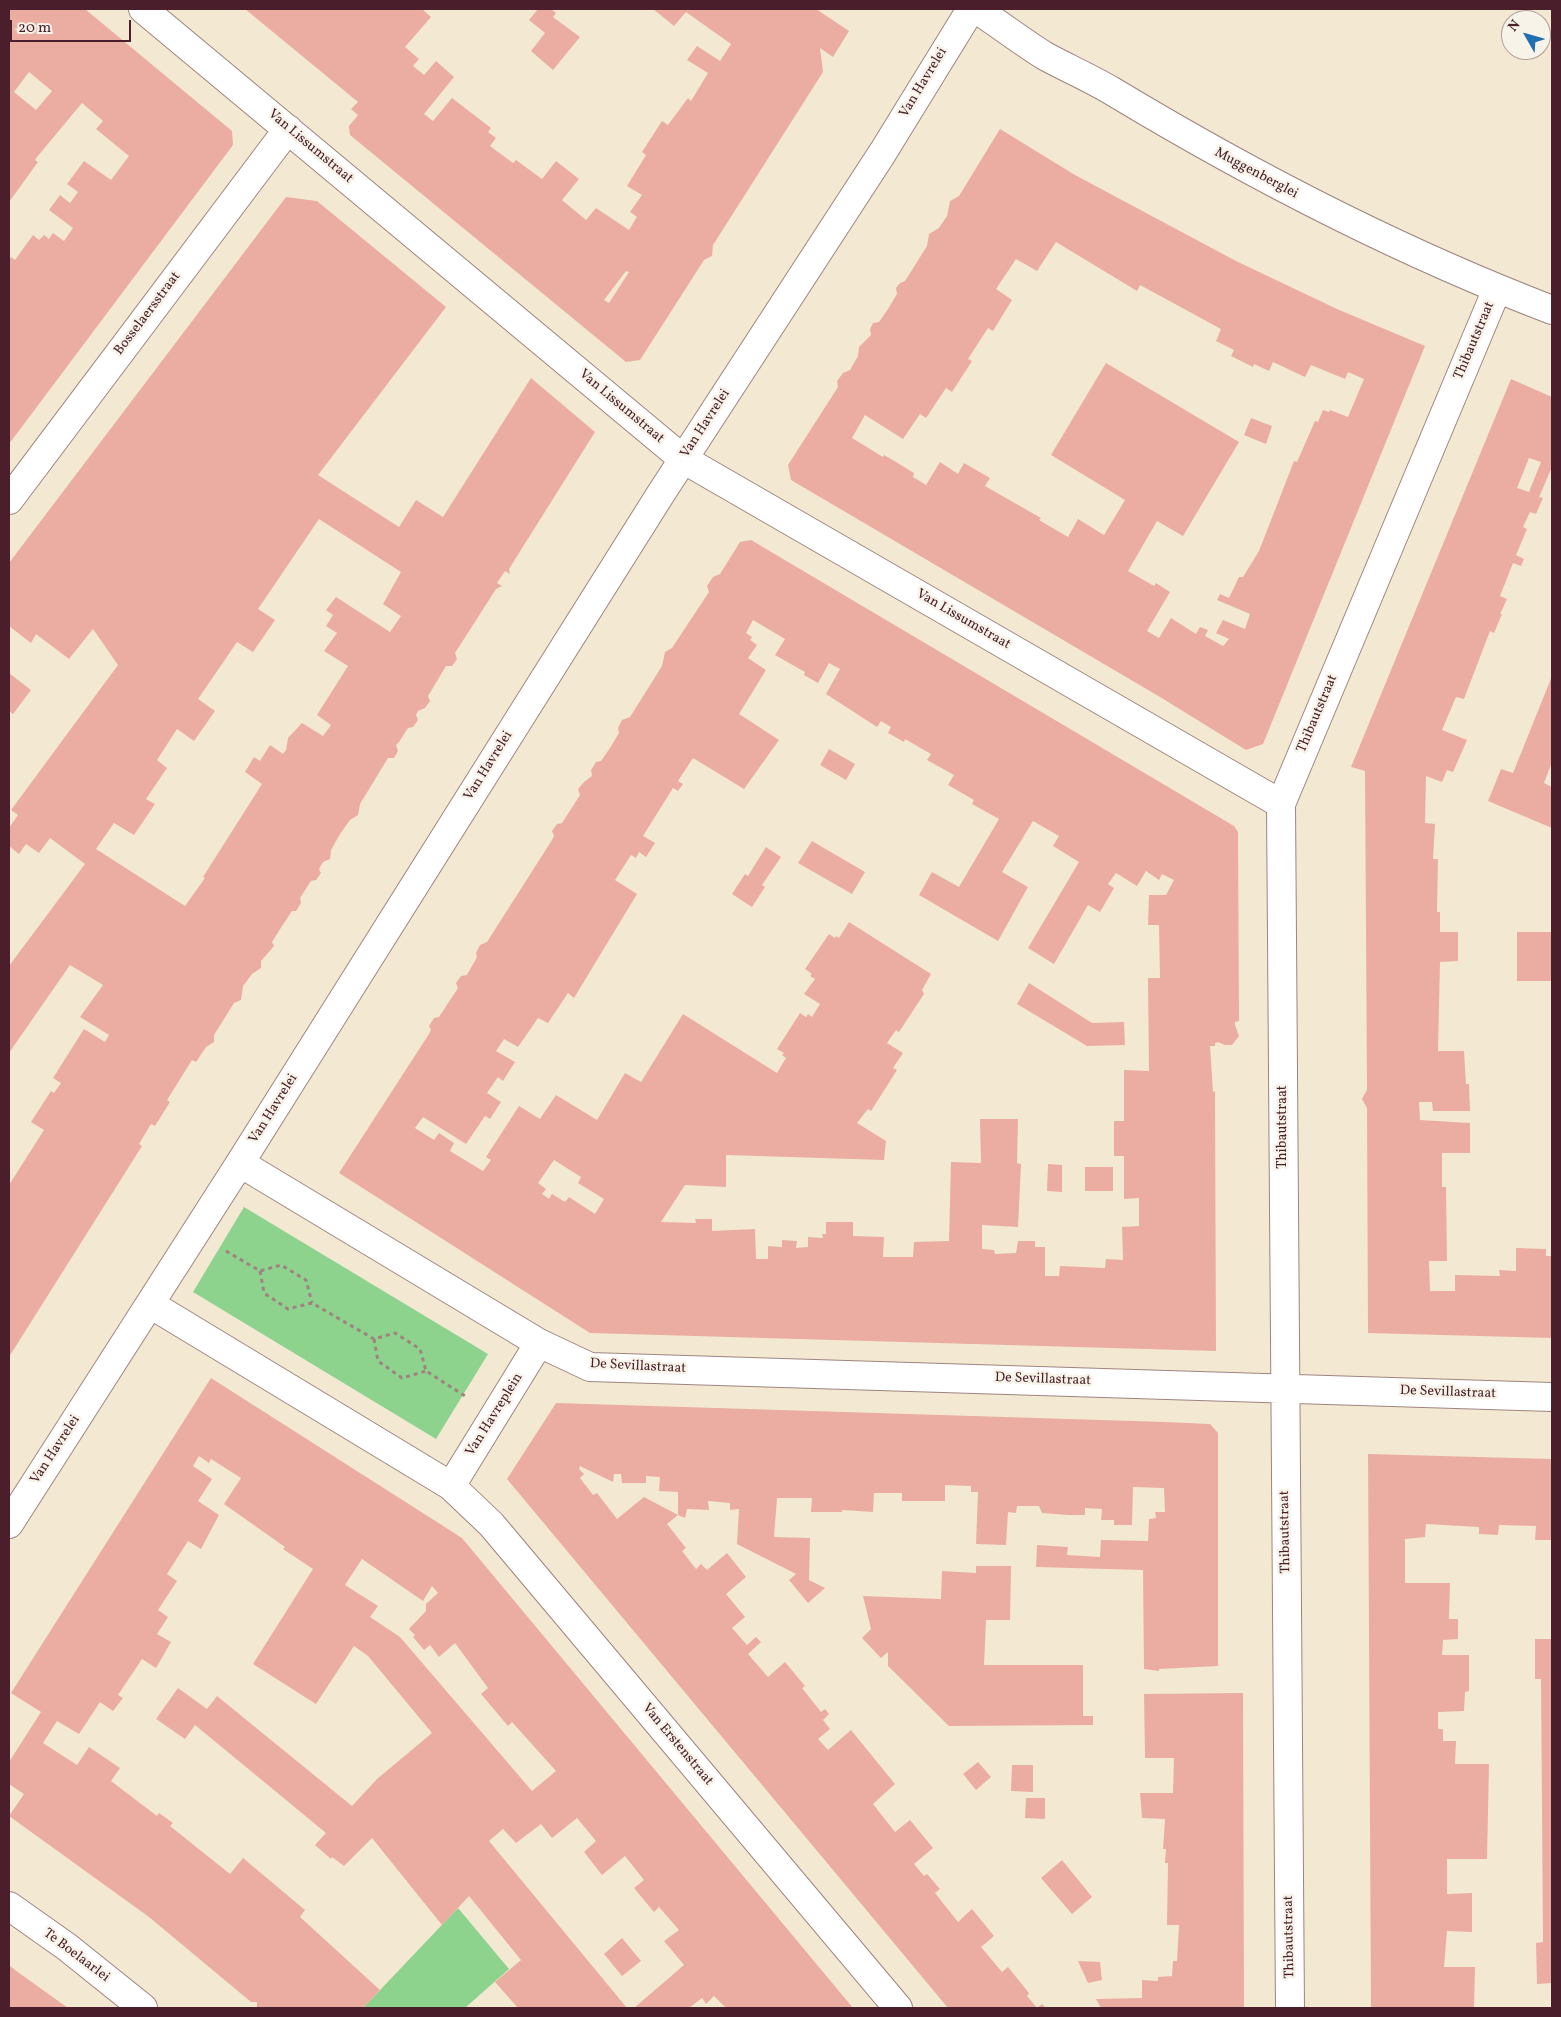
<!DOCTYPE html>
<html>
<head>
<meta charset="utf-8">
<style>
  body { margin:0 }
  #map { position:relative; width:1561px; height:2017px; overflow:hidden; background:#f3e9d3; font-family:Vollkorn,serif }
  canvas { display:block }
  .frame { position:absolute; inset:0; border:10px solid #4a1f2b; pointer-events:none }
  .north { position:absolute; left:1501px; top:10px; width:50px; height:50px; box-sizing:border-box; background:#f7f3e8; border:1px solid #b29e9c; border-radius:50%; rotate:308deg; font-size:14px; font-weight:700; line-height:20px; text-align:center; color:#4a1f2b }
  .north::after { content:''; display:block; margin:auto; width:18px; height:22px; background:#1f6fb2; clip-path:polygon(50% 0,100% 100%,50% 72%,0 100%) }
  .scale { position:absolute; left:10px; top:20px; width:121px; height:22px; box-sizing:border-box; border:2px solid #4a1f2b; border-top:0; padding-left:6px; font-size:15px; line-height:18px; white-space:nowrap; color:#4a1f2b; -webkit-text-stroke:4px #f7f3e8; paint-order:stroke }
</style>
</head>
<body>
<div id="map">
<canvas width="1561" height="2017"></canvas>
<div class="frame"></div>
<div class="north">N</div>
<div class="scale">20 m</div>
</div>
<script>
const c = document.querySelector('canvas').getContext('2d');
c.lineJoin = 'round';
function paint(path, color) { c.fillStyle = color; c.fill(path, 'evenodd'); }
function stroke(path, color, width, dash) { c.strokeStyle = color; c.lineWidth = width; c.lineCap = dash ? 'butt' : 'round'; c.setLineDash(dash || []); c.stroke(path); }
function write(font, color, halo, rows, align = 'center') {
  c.font = font + ' Vollkorn,serif'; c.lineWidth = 5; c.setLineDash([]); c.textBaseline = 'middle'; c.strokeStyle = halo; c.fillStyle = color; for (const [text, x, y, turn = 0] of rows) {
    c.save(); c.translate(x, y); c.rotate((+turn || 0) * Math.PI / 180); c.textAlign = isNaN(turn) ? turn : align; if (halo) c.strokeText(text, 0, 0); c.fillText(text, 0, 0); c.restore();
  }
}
const green = new Path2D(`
  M 244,1207 L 488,1354 L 436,1439 L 193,1292 Z
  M 458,1908 L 509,1969 L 465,2008 L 363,2008 Z`);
const building = new Path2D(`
  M 9,9 L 85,9 L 232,131 L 233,145 L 9,444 L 9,261 L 11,257 L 15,260 L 33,235 L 39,240 L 44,235 L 49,239 L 53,233 L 64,241 L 73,228 L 49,210 L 60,195 L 70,203 L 78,192 L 67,184 L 84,161 L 111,180 L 129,156 L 96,129 L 103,121 L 82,103 L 37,157 L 35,160 L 38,162 L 9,202 ZM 29,72 L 52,91 L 36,110 L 14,92 Z
  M 245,9 L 422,9 L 431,17 L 405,47 L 419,59 L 413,66 L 424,75 L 436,61 L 454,77 L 424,114 L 433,121 L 452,98 L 491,128 L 488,132 L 496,138 L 490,146 L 513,163 L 516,160 L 542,179 L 556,161 L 579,179 L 562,200 L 586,220 L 596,208 L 629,230 L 637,217 L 630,212 L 642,195 L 627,186 L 646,155 L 642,152 L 662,121 L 668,125 L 688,98 L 691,101 L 708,73 L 687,60 L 697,46 L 720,61 L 731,44 L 686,12 L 674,26 L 653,9 L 816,9 L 849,31 L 833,57 L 820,48 L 823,72 L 713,245 L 712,256 L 704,260 L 640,360 L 626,362 L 350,135 L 349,126 L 358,115 L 351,109 L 358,102 ZM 626,271 L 629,272 L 609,303 L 604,300 Z
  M 538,9 L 551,9 L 556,13 L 553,17 L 580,37 L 553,70 L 531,51 L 545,33 L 529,20 Z
  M 1000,129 L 1075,175 L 1236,261 L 1337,309 L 1425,346 L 1263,744 L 1246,750 L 1160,697 L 791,480 L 788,465 L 838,387 L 837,381 L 843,373 L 850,370 L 858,356 L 859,347 L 871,335 L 870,329 L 873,323 L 879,322 L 888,309 L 897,294 L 896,288 L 900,283 L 905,281 L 927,246 L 929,234 L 939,228 L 947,216 L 950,201 L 959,196 ZM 1056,242 L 1137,291 L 1140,285 L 1221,329 L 1216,341 L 1234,350 L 1231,356 L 1253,367 L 1254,364 L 1269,371 L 1273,362 L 1305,377 L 1311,365 L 1345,379 L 1348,372 L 1364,379 L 1348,417 L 1330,410 L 1329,412 L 1323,410 L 1318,422 L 1315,421 L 1297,462 L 1294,461 L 1259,551 L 1243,577 L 1239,577 L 1229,598 L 1220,594 L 1217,600 L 1250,614 L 1245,629 L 1223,620 L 1216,633 L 1229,639 L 1223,646 L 1205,636 L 1208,630 L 1200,627 L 1196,634 L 1171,618 L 1159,638 L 1147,631 L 1170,592 L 1156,583 L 1154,586 L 1128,571 L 1157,521 L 1183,536 L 1239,442 L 1106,363 L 1051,455 L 1125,500 L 1104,535 L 1078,519 L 1068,537 L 1039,520 L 1041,518 L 985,486 L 990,478 L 964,463 L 958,474 L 940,462 L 926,485 L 913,477 L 914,473 L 896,462 L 884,455 L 883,457 L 852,438 L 865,415 L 903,439 L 920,414 L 926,418 L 946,388 L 952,392 L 972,361 L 968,359 L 988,328 L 993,331 L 1012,300 L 996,289 L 1016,259 L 1037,271 Z
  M 286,197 L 317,201 L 446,307 L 318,475 L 399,527 L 416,500 L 443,517 L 531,378 L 595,432 L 514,561 L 509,569 L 510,574 L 505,571 L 497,583 L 502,586 L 496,589 L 455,653 L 457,659 L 452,666 L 446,666 L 428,696 L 430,701 L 425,708 L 418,711 L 416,715 L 418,720 L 413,727 L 408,728 L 399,742 L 396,745 L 398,751 L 394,758 L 388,758 L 360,804 L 358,815 L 350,820 L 340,834 L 331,850 L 330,859 L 323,862 L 319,869 L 321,873 L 316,880 L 311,881 L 300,898 L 301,903 L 296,911 L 292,911 L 282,926 L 272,942 L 274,946 L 261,961 L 261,968 L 252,974 L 243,986 L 241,1000 L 234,1003 L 214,1035 L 214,1042 L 206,1047 L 196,1062 L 192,1060 L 167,1100 L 170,1102 L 155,1126 L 151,1124 L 139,1144 L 142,1146 L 9,1357 L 9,1185 L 44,1130 L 31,1122 L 51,1091 L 54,1093 L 61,1083 L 53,1078 L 84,1029 L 105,1042 L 109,1035 L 80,1017 L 103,985 L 70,965 L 9,1053 L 9,966 L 85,864 L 50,838 L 39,853 L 26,844 L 19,854 L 9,846 L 9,828 L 18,815 L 11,810 L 118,665 L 93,629 L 69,659 L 36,634 L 31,643 L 9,626 L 9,563 ZM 319,519 L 401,572 L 383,604 L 401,616 L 390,632 L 336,597 L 326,610 L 333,615 L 326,626 L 337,633 L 324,651 L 348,666 L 317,715 L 331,725 L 323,736 L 302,723 L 288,738 L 286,750 L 283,754 L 270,745 L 260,761 L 254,757 L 245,772 L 262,784 L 203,877 L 205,878 L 185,906 L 96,849 L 114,823 L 134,835 L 155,804 L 146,799 L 167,768 L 157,760 L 177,729 L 194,741 L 215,711 L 198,699 L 237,642 L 253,652 L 275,620 L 258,609 Z
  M 1511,379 L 1552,397 L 1552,467 L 1539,497 L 1543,498 L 1536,514 L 1530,512 L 1523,527 L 1527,529 L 1516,555 L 1524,559 L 1521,566 L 1513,563 L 1500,596 L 1507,599 L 1500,614 L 1502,614 L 1494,633 L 1490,631 L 1464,699 L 1456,697 L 1442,730 L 1467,740 L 1453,772 L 1447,770 L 1442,782 L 1426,776 L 1425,823 L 1435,824 L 1433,859 L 1438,859 L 1437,912 L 1440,912 L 1440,932 L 1458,932 L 1458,961 L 1440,962 L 1438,1051 L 1464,1051 L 1466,1084 L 1469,1084 L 1470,1111 L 1433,1111 L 1432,1102 L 1419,1102 L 1420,1120 L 1470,1123 L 1470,1153 L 1442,1153 L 1442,1187 L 1446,1187 L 1447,1261 L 1429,1261 L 1430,1291 L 1455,1291 L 1455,1275 L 1500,1276 L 1499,1270 L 1516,1271 L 1516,1248 L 1546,1249 L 1546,1256 L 1552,1256 L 1552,1338 L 1368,1333 L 1367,1108 L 1362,1099 L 1367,1090 L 1365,771 L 1351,767 ZM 1529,458 L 1541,462 L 1529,492 L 1517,488 Z
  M 1251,418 L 1272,426 L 1266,444 L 1244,435 Z
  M 751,540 L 1234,826 L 1238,832 L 1239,1021 L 1235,1022 L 1235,1025 L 1239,1036 L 1232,1045 L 1225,1045 L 1218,1042 L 1215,1043 L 1215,1046 L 1210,1046 L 1213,1092 L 1215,1091 L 1216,1351 L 590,1333 L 339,1173 L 429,1034 L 431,1030 L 429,1026 L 434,1018 L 439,1017 L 458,988 L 456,983 L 461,976 L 467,975 L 477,957 L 476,953 L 480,945 L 487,942 L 552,840 L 554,836 L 552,831 L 557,824 L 562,823 L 580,795 L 578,789 L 584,782 L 592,776 L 591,770 L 596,762 L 601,761 L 610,748 L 619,733 L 618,728 L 622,720 L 630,717 L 662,666 L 665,652 L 672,648 L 709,592 L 707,586 L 713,577 L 720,574 L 740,542 ZM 753,620 L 785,639 L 775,655 L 805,672 L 804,675 L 818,683 L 829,663 L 840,669 L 826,694 L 877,727 L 881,721 L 891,727 L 888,733 L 904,742 L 905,739 L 931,754 L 927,760 L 954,775 L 948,785 L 974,800 L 972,804 L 999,819 L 959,887 L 932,872 L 919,895 L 998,941 L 1028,887 L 1002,872 L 1033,821 L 1059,836 L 1053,846 L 1079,862 L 1028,948 L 1054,964 L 1088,905 L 1100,912 L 1114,888 L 1108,884 L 1116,873 L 1137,886 L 1146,871 L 1159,880 L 1162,874 L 1174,880 L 1166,895 L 1149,895 L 1148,925 L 1159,925 L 1160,978 L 1148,978 L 1149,1071 L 1124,1070 L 1124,1121 L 1114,1121 L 1114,1156 L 1124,1156 L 1124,1199 L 1139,1198 L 1139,1226 L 1122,1227 L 1123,1260 L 1106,1259 L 1105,1268 L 1060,1266 L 1059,1276 L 1045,1276 L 1045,1247 L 1035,1247 L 1035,1241 L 1018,1241 L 1016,1253 L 995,1254 L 994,1250 L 982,1249 L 982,1225 L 1018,1227 L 1021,1164 L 1017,1163 L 1018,1119 L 980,1119 L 981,1163 L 951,1162 L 949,1241 L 914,1242 L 913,1257 L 883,1257 L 884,1237 L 853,1236 L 853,1222 L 826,1222 L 826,1234 L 822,1234 L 823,1238 L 808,1237 L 808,1247 L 796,1248 L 797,1241 L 782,1240 L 782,1247 L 768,1246 L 768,1259 L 756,1259 L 755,1229 L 712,1231 L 712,1219 L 695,1219 L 696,1223 L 661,1222 L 685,1185 L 726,1187 L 726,1155 L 884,1160 L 886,1141 L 857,1123 L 868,1109 L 871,1111 L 897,1070 L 893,1068 L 903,1053 L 887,1043 L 896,1030 L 899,1032 L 924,994 L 922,990 L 931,974 L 849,922 L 839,938 L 836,936 L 835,938 L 829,934 L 805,969 L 812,974 L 810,976 L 815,979 L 804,994 L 820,1004 L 812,1017 L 808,1014 L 806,1017 L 800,1013 L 777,1049 L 784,1053 L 782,1055 L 786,1058 L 777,1073 L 683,1014 L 641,1082 L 625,1073 L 597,1120 L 556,1095 L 540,1119 L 519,1106 L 486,1157 L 491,1160 L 483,1171 L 450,1151 L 454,1143 L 439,1133 L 434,1140 L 415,1128 L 423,1117 L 466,1144 L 485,1116 L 490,1119 L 501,1102 L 487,1093 L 498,1077 L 503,1081 L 515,1062 L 496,1051 L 504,1039 L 518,1047 L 538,1018 L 548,1023 L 568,993 L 574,998 L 637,894 L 615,880 L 631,855 L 636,858 L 639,852 L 646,857 L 655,843 L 643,836 L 673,788 L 678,791 L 683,784 L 678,781 L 693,758 L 744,789 L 779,740 L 739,714 L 766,670 L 748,658 L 757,645 L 750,640 L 752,637 L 746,633 ZM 554,1160 L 581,1177 L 578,1183 L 604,1199 L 595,1214 L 569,1197 L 565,1202 L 552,1194 L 549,1199 L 542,1194 L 546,1189 L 538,1183 Z
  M 9,673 L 31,690 L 13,714 L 9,711 Z
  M 1552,676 L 1552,762 L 1544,783 L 1552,787 L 1552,828 L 1488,801 L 1501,769 L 1513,773 Z
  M 829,749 L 855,764 L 846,780 L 820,765 Z
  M 812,841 L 865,872 L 852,894 L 798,863 Z
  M 766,847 L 781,857 L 762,885 L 765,887 L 752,907 L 732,894 L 745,874 L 748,876 Z
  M 1517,932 L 1552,932 L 1552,981 L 1517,981 Z
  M 1029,983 L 1092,1023 L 1124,1022 L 1125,1045 L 1087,1046 L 1017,1004 Z
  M 1048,1164 L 1062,1165 L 1062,1192 L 1047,1191 Z
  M 1085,1167 L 1113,1167 L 1113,1191 L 1085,1191 Z
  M 211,1378 L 462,1538 L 853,2008 L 726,2008 L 714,1996 L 706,2004 L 702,1998 L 689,2008 L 634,2008 L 684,1965 L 664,1941 L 679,1930 L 659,1907 L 654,1912 L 634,1888 L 644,1880 L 625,1856 L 602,1875 L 584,1852 L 596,1841 L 577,1818 L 552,1838 L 541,1824 L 516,1843 L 503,1829 L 489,1841 L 627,2008 L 518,2008 L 495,1982 L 521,1960 L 469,1896 L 442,1925 L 372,1838 L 344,1866 L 332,1857 L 331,1859 L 315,1845 L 326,1833 L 195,1725 L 185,1739 L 156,1719 L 178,1688 L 207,1709 L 217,1696 L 352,1806 L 377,1779 L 432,1733 L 368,1656 L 354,1646 L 316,1704 L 253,1664 L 313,1569 L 283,1549 L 285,1547 L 224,1504 L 241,1478 L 211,1459 L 209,1463 L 199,1456 L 193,1466 L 212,1479 L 198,1501 L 219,1515 L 201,1549 L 188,1541 L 167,1574 L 177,1581 L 158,1610 L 168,1617 L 157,1634 L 171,1642 L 156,1668 L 142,1659 L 118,1695 L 123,1698 L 113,1711 L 100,1702 L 79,1734 L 57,1721 L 43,1743 L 77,1765 L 89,1747 L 120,1768 L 111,1781 L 157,1816 L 159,1813 L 173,1823 L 170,1826 L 230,1874 L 243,1858 L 305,1910 L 300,1917 L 380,1990 L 363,2008 L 257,2008 L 257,2002 L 251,2002 L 149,1917 L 9,1816 L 24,1794 L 9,1784 L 9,1762 L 41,1712 L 11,1693 ZM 362,1559 L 423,1601 L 432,1586 L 438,1593 L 426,1604 L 426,1611 L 409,1629 L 415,1635 L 413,1637 L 424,1650 L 430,1645 L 439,1657 L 455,1643 L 488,1688 L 481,1694 L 508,1726 L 512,1722 L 556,1771 L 532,1791 L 400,1637 L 370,1617 L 378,1606 L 345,1585 Z
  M 556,1403 L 1165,1422 L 1210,1424 L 1218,1433 L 1218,1666 L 1159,1669 L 1159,1671 L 1144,1669 L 1143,1570 L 1036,1567 L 1037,1545 L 1068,1547 L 1067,1555 L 1100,1557 L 1101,1540 L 1148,1541 L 1149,1519 L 1156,1518 L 1155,1512 L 1165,1512 L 1164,1488 L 1133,1487 L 1132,1525 L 1114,1525 L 1114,1520 L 1101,1520 L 1102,1509 L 1085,1508 L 1085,1515 L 1068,1515 L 1042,1513 L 1039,1506 L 1017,1506 L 1016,1513 L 1008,1512 L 1006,1545 L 976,1544 L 978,1492 L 971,1492 L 971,1486 L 945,1485 L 945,1501 L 902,1501 L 902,1493 L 874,1493 L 873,1512 L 842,1510 L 842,1512 L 811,1512 L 812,1498 L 777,1498 L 774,1537 L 810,1538 L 809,1580 L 825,1588 L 808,1603 L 789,1580 L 796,1574 L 737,1544 L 739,1509 L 730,1510 L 730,1503 L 708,1501 L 709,1510 L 687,1509 L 685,1518 L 678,1515 L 678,1492 L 659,1491 L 660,1477 L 646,1476 L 646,1483 L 622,1483 L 621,1474 L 614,1474 L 613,1482 L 580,1466 L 579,1469 L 584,1474 L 580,1478 L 593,1495 L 597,1493 L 617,1519 L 644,1497 L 678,1515 L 667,1524 L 686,1548 L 682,1551 L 696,1569 L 701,1564 L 707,1570 L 727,1553 L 746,1577 L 726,1594 L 745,1617 L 732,1628 L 747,1645 L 756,1637 L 761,1642 L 748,1654 L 768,1677 L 785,1662 L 805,1686 L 802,1688 L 821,1712 L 825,1709 L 829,1714 L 823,1720 L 830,1729 L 818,1739 L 828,1750 L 851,1730 L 895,1784 L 873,1804 L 895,1832 L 910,1820 L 933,1848 L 914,1864 L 924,1876 L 927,1874 L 940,1889 L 935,1893 L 958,1922 L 972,1909 L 994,1936 L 981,1947 L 1002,1972 L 1008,1967 L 1029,1993 L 1027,1996 L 1037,2008 L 1042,2004 L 1046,2008 L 948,2008 L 507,1479 Z
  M 1368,1454 L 1552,1459 L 1552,1540 L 1535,1540 L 1536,1526 L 1499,1525 L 1498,1535 L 1479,1534 L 1479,1527 L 1426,1524 L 1425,1537 L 1405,1539 L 1405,1583 L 1450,1583 L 1449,1619 L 1458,1619 L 1458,1639 L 1443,1640 L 1442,1655 L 1469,1655 L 1469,1691 L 1465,1692 L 1464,1711 L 1438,1712 L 1438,1729 L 1443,1729 L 1443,1741 L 1456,1741 L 1455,1764 L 1489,1764 L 1487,1859 L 1447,1859 L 1447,1894 L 1472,1893 L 1472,1932 L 1447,1931 L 1444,1967 L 1475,1967 L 1474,2008 L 1371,2008 Z
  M 976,1566 L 1011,1566 L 1010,1620 L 986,1620 L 984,1665 L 1083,1665 L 1083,1716 L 1093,1716 L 1093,1725 L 949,1726 L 888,1666 L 888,1652 L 881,1658 L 862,1638 L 871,1629 L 863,1596 L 941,1599 L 942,1571 L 976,1573 Z
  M 1535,1639 L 1552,1639 L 1552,1983 L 1537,1984 L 1536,1943 L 1543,1942 L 1541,1679 L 1535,1679 Z
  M 1243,1693 L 1244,2008 L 1101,2008 L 1096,1999 L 1142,1998 L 1142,1980 L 1158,1981 L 1158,1977 L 1172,1976 L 1173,1961 L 1177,1961 L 1179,1925 L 1167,1925 L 1168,1863 L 1165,1863 L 1166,1849 L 1163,1849 L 1165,1819 L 1142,1818 L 1140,1793 L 1173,1793 L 1174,1758 L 1145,1758 L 1144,1694 Z
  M 978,1762 L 991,1777 L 976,1790 L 963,1774 Z
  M 1012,1765 L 1033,1765 L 1033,1792 L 1011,1791 Z
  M 1026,1798 L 1045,1798 L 1045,1819 L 1025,1818 Z
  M 1062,1860 L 1092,1897 L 1072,1914 L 1041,1878 Z
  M 622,1938 L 641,1961 L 622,1976 L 604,1954 Z
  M 1078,1961 L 1100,1962 L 1102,1980 L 1088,1983 Z
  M 9,1965 L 15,1970 L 68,2008 L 9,2008 Z`);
const path = new Path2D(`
  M 226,1251 L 260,1271 L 281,1265 L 306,1280 L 312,1303
  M 260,1271 L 264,1293 L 288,1309 L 312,1303 L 374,1339 L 395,1333 L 420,1349 L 426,1371 L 465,1396
  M 374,1339 L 378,1361 L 402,1378 L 426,1371`);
const minor = new Path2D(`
  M 143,9 L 683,459 L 1281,804
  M 976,9 C 999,24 1021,41 1045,56 C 1067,68 1090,78 1112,91 C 1253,176 1398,251 1552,310
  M 9,500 L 288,129
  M 240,1163 L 539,1343 L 590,1367 L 1552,1397
  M 150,1304 L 451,1486 L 491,1524 L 898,2008
  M 451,1486 L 539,1343
  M 9,1524 L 240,1163 L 660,495 L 883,152 L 971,9
  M 9,1906 L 67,1947 L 143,2008
  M 1290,2008 L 1281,804 L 1497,289`);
const streetNames = [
  ["Van Havrelei",924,83,-59],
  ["Van Lissumstraat",310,147,40],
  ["Muggenberglei",1256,174,28],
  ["Bosselaersstraat",148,314,-53],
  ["Thibautstraat",1475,341,-67],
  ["Van Lissumstraat",621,407,40],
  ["Van Havrelei",706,424,-57],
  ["Van Lissumstraat",963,620,30],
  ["Thibautstraat",1318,714,-67],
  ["Van Havrelei",489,766,-58],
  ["Van Havrelei",274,1109,-58],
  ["Thibautstraat",1283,1127,-90],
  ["De Sevillastraat",638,1367,3],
  ["De Sevillastraat",1043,1380,2],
  ["De Sevillastraat",1448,1393,2],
  ["Van Havreplein",495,1415,-58],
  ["Van Havrelei",56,1450,-57],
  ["Thibautstraat",1286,1532,-91],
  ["Van Erstenstraat",677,1745,50],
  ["Thibautstraat",1290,1937,-91],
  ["Te Boelaarlei",76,1956,37]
];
paint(green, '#8ed38d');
paint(building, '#ebada1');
stroke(minor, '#9e847f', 30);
stroke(path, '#9e847f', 3, [4, 4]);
stroke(minor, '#fff', 28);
write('14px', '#4a1f2b', '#f7f3e8', streetNames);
</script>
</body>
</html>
